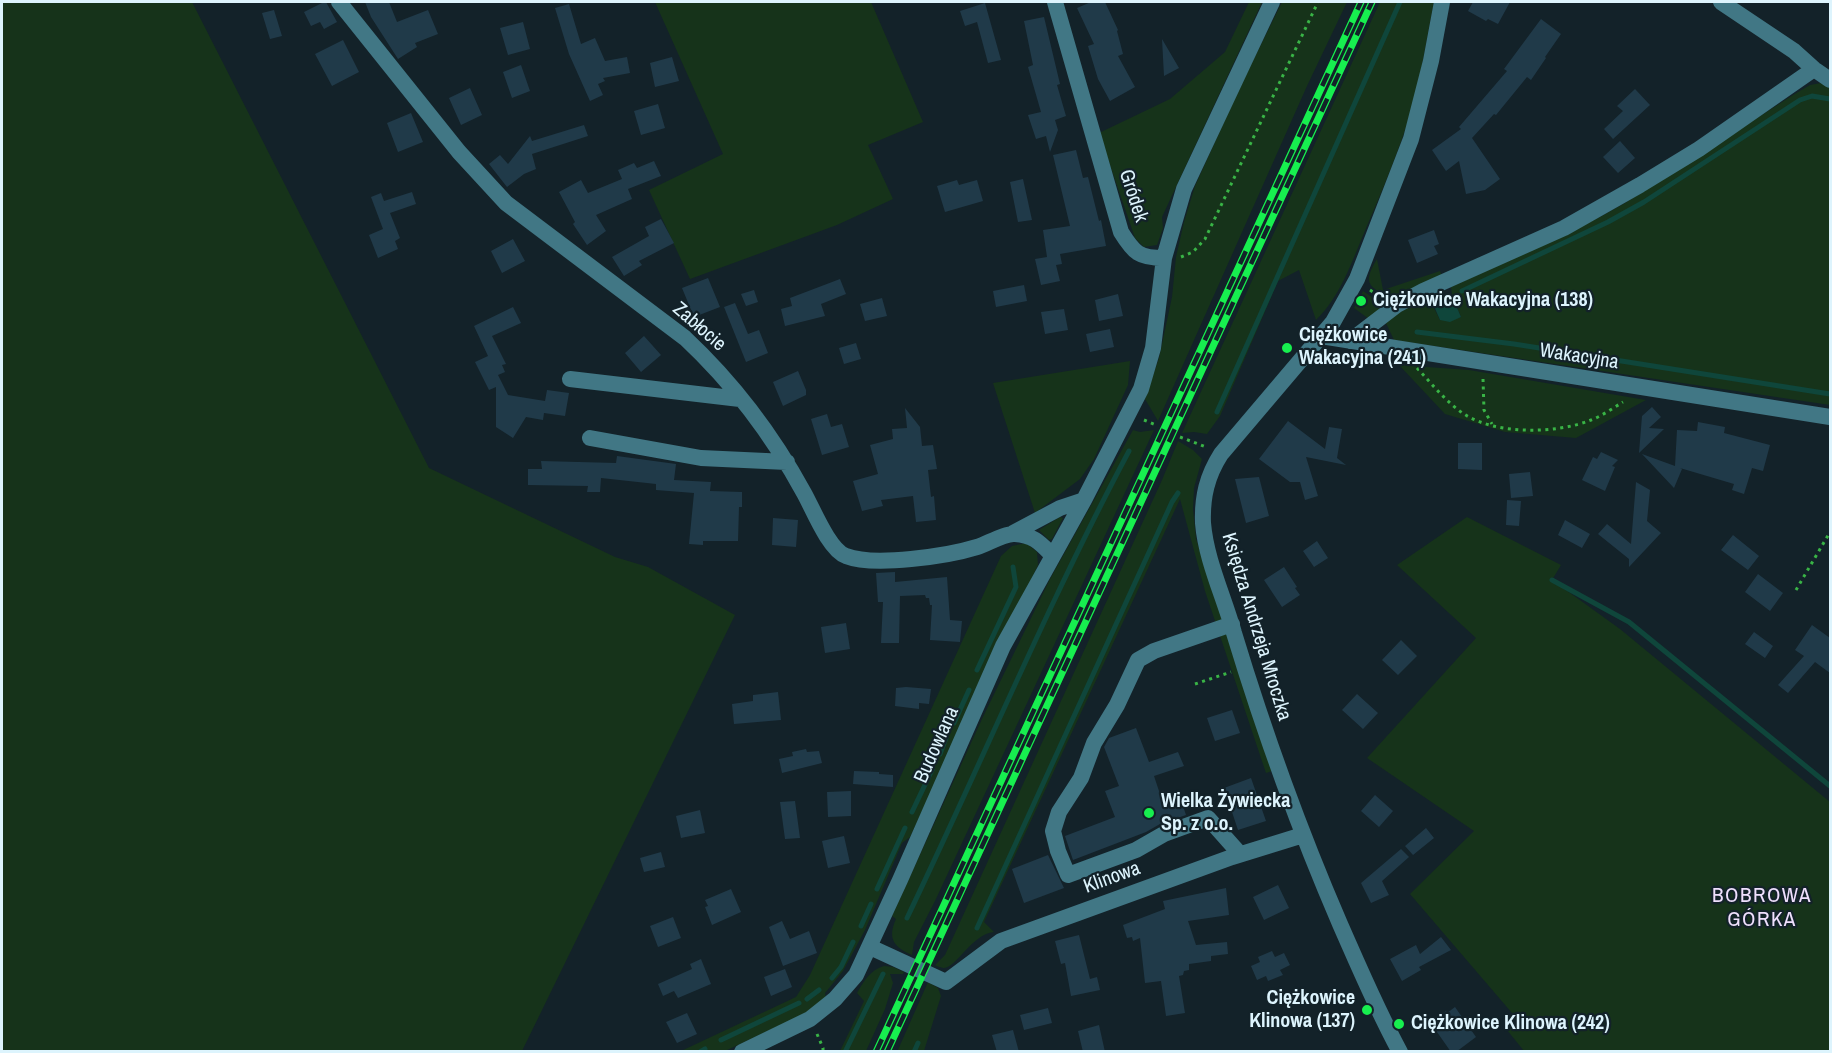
<!DOCTYPE html>
<html>
<head>
<meta charset="utf-8">
<style>
  body { margin:0 }
  #map { position:relative; width:1832px; height:1053px; overflow:hidden; background:#132229; font-family:"Archivo Narrow",sans-serif }
  canvas { display:block }
  .frame { position:absolute; inset:0; border:3px solid #ddf4fd; pointer-events:none }
</style>
</head>
<body>
<div id="map">
<canvas width="1832" height="1053"></canvas>
<div class="frame"></div>
</div>
<script>
const c = document.querySelector('canvas').getContext('2d');
c.lineJoin = 'round';
function paint(path, color) { c.fillStyle = color; c.fill(path, 'evenodd'); }
function stroke(path, color, width, dash) { c.strokeStyle = color; c.lineWidth = width; c.lineCap = dash ? 'butt' : 'round'; c.setLineDash(dash || []); c.stroke(path); }
function write(font, color, halo, rows, align = 'center') {
  c.font = font + ' "Archivo Narrow",sans-serif'; c.lineWidth = 4.5; c.setLineDash([]); c.textBaseline = 'middle'; c.strokeStyle = halo; c.fillStyle = color; for (const [text, x, y, turn = 0] of rows) {
    c.save(); c.translate(x, y); c.rotate((+turn || 0) * Math.PI / 180); c.textAlign = isNaN(turn) ? turn : align; if (halo) c.strokeText(text, 0, 0); c.fillText(text, 0, 0); c.restore();
  }
}
const green = new Path2D(`
  M 2,2 L 192,2 L 429,468 L 615,557 L 648,567 L 735,615 L 522,1051 L 2,1051 Z
  M 655,2 L 871,2 L 923,122 L 868,145 L 893,199 L 837,225 L 690,279 L 649,190 L 723,154 Z
  M 1249,2 L 1262,2 L 1162,217 L 1163,228 L 1157,245 L 1144,247 L 1135,238 L 1099,133 L 1170,99 L 1225,52 Z
  M 1282,2 L 1347,2 L 1307,86 L 1158,421 L 1145,399 L 1159,358 L 1172,297 L 1176,257 L 1184,222 L 1195,186 L 1239,89 Z
  M 1380,2 L 1434,2 C 1427,36 1422,71 1413,105 C 1400,149 1382,191 1364,233 C 1351,264 1340,297 1316,320 L 1299,270 L 1278,281 L 1220,416 L 1207,434 L 1194,432 L 1182,433 Z
  M 1821,83 L 1830,87 L 1830,405 L 1394,340 L 1385,321 L 1428,296 L 1440,320 L 1461,317 L 1452,296 L 1451,287 L 1600,217 L 1625,203 L 1793,95 L 1810,85 Z
  M 1377,259 L 1383,290 L 1440,271 L 1442,276 C 1424,285 1394,305 1375,289 C 1371,286 1368,282 1369,277 C 1370,271 1374,264 1377,259 Z
  M 1363,291 L 1385,306 L 1369,319 L 1354,308 Z
  M 1130,361 L 1128,385 L 1094,459 L 1080,479 L 1035,513 L 993,383 Z
  M 1399,365 L 1469,370 L 1646,400 L 1576,438 L 1505,432 L 1445,414 Z
  M 1133,430 L 1140,432 L 1154,430 L 935,901 L 914,942 L 912,955 C 894,947 887,939 896,919 L 892,916 L 982,719 L 1050,579 Z
  M 1178,441 L 1193,450 L 1202,459 L 1194,488 L 1193,509 L 1196,539 L 1272,771 L 1266,773 L 1205,591 L 1180,499 L 984,922 L 994,932 C 972,934 956,968 944,968 C 943,968 936,966 935,965 L 945,955 L 1162,480 Z
  M 1060,517 L 1063,518 L 1052,539 L 1049,540 L 1039,530 Z
  M 1467,517 L 1561,565 L 1552,580 L 1620,629 L 1830,802 L 1830,1051 L 1524,1051 L 1507,1030 L 1518,1020 L 1410,894 L 1474,831 L 1367,758 L 1476,638 L 1397,565 Z
  M 1026,543 L 1037,552 L 1038,565 L 910,837 L 902,843 L 865,930 L 843,971 L 825,993 L 826,999 L 804,1014 L 725,1051 L 679,1052 L 796,997 L 810,975 L 1001,556 L 1012,546 Z
  M 884,966 L 893,967 L 904,972 L 903,974 L 890,974 L 893,983 L 885,1009 L 866,1051 L 840,1051 L 864,1001 L 857,993 C 864,981 870,970 884,966 Z
  M 928,982 L 938,988 L 941,996 L 924,1051 L 897,1052 Z`);
const water = new Path2D(`
  M 1452,296 L 1461,317 L 1450,322 L 1440,320 L 1433,304 Z`);
const stream = new Path2D(`
  M 1462,291 L 1608,222 L 1644,202 L 1800,100 L 1812,96 L 1830,99
  M 1417,332 L 1514,344 L 1830,394
  M 1217,412 L 1400,2
  M 1552,580 L 1629,622 L 1830,786
  M 977,670 L 1016,587 L 1013,567
  M 954,723 L 969,690
  M 940,754 L 946,738
  M 912,812 L 932,770
  M 877,889 L 905,828
  M 907,918 C 982,762 1048,603 1129,451
  M 861,926 L 871,904
  M 977,928 L 1172,502 L 1178,493
  M 832,978 L 841,967 L 853,942
  M 807,999 L 819,990
  M 721,1040 L 799,1003
  M 700,1052 L 705,1049
  M 845,1052 L 883,974
  M 914,1052 L 918,1043`);
const building = new Path2D(`
  M 324,2 L 326,2 L 337,22 L 324,29 L 320,22 L 311,26 L 304,12 Z
  M 365,2 L 389,2 L 397,22 L 428,10 L 438,34 L 415,43 L 417,47 L 398,59 L 371,17 Z
  M 1091,2 L 1105,2 L 1118,30 L 1117,31 L 1123,54 L 1118,56 L 1135,87 L 1110,101 L 1098,79 L 1088,46 L 1094,44 L 1077,8 Z
  M 1473,2 L 1510,2 L 1498,24 L 1488,19 L 1486,21 L 1468,11 Z
  M 985,3 L 1001,60 L 988,63 L 977,22 L 965,26 L 960,11 Z
  M 569,4 L 581,44 L 595,38 L 605,61 L 627,57 L 630,73 L 603,78 L 605,81 L 598,84 L 603,95 L 590,101 L 569,54 L 555,8 Z
  M 274,10 L 282,36 L 270,39 L 262,13 Z
  M 1044,17 L 1060,84 L 1057,85 L 1066,116 L 1055,120 L 1058,130 L 1050,152 L 1046,136 L 1036,139 L 1028,115 L 1041,112 L 1028,67 L 1033,65 L 1024,21 Z
  M 1541,19 L 1561,34 L 1545,57 L 1546,58 L 1531,80 L 1527,77 L 1496,115 L 1494,114 L 1472,138 L 1500,179 L 1485,190 L 1466,194 L 1459,161 L 1446,171 L 1432,150 L 1461,129 L 1459,127 L 1507,71 L 1504,69 Z
  M 523,22 L 530,49 L 508,55 L 500,28 Z
  M 1162,39 L 1179,68 L 1164,76 Z
  M 343,40 L 359,72 L 332,86 L 315,54 Z
  M 672,57 L 679,81 L 655,87 L 650,63 Z
  M 521,65 L 530,91 L 512,98 L 503,72 Z
  M 470,88 L 482,115 L 461,125 L 449,98 Z
  M 1635,89 L 1650,105 L 1613,139 L 1604,129 L 1623,111 L 1617,106 Z
  M 658,104 L 665,128 L 641,135 L 634,111 Z
  M 411,113 L 423,142 L 398,152 L 387,123 Z
  M 584,125 L 588,136 L 532,154 L 536,169 L 524,174 L 507,187 L 489,164 L 500,155 L 508,164 L 530,136 L 532,141 Z
  M 1620,141 L 1635,158 L 1618,173 L 1603,157 Z
  M 1076,150 L 1083,178 L 1088,177 L 1099,221 L 1101,220 L 1106,246 L 1060,254 L 1062,264 L 1056,265 L 1060,281 L 1041,285 L 1035,259 L 1047,257 L 1043,230 L 1070,226 L 1053,155 Z
  M 654,161 L 661,176 L 628,189 L 632,199 L 596,215 L 606,231 L 587,245 L 573,224 L 575,222 L 559,192 L 581,180 L 588,193 L 622,179 L 618,170 L 634,163 L 637,168 Z
  M 1023,179 L 1032,220 L 1018,222 L 1010,182 Z
  M 957,180 L 959,185 L 977,180 L 983,201 L 945,212 L 937,186 Z
  M 412,192 L 416,204 L 390,213 L 400,238 L 395,241 L 398,249 L 378,258 L 369,235 L 383,229 L 371,197 L 381,193 L 384,201 Z
  M 661,219 L 674,243 L 639,261 L 642,265 L 624,276 L 612,257 L 649,236 L 645,227 Z
  M 1434,230 L 1439,244 L 1434,246 L 1438,254 L 1417,263 L 1408,240 Z
  M 513,239 L 525,261 L 502,273 L 491,251 Z
  M 708,278 L 720,307 L 694,317 L 682,288 Z
  M 840,279 L 846,294 L 821,304 L 825,316 L 785,326 L 781,309 L 792,306 L 790,298 Z
  M 1024,285 L 1027,301 L 996,307 L 993,291 Z
  M 754,290 L 758,302 L 746,306 L 741,294 Z
  M 1118,294 L 1123,316 L 1099,321 L 1095,300 Z
  M 882,298 L 887,316 L 865,321 L 860,304 Z
  M 735,303 L 748,334 L 759,330 L 768,353 L 746,362 L 724,307 Z
  M 513,307 L 521,323 L 492,336 L 506,364 L 502,365 L 505,372 L 498,375 L 508,395 L 545,401 L 547,390 L 569,393 L 565,416 L 544,413 L 543,420 L 526,417 L 513,438 L 496,427 L 496,387 L 489,390 L 475,362 L 488,356 L 474,326 Z
  M 1064,309 L 1068,330 L 1045,334 L 1041,312 Z
  M 1110,329 L 1114,347 L 1090,352 L 1086,334 Z
  M 644,336 L 661,355 L 641,372 L 625,353 Z
  M 856,343 L 861,359 L 844,364 L 839,348 Z
  M 798,371 L 806,390 L 806,395 L 783,406 L 773,382 Z
  M 1652,407 L 1661,417 L 1649,428 L 1664,429 L 1639,453 L 1642,416 Z
  M 905,408 L 920,427 L 922,446 L 933,445 L 937,469 L 928,470 L 931,497 L 934,496 L 936,520 L 916,522 L 913,496 L 881,500 L 883,506 L 862,511 L 853,481 L 878,474 L 870,445 L 893,439 L 892,429 L 907,428 Z
  M 827,414 L 831,427 L 842,424 L 849,447 L 822,455 L 811,419 Z
  M 1288,421 L 1325,449 L 1329,427 L 1342,429 L 1337,458 L 1346,465 L 1306,457 L 1318,496 L 1305,500 L 1300,482 L 1290,482 L 1259,459 Z
  M 1698,422 L 1725,427 L 1724,433 L 1770,445 L 1763,471 L 1752,468 L 1744,494 L 1732,490 L 1734,484 L 1680,468 L 1682,469 L 1674,488 L 1642,454 L 1675,466 L 1677,430 L 1697,431 Z
  M 1458,443 L 1482,443 L 1482,470 L 1458,469 Z
  M 1601,452 L 1618,460 L 1612,466 L 1615,467 L 1605,491 L 1582,480 L 1593,457 L 1597,459 Z
  M 617,456 L 676,464 L 674,480 L 711,482 L 710,491 L 742,492 L 742,507 L 739,507 L 738,541 L 703,541 L 703,545 L 689,544 L 694,493 L 656,490 L 656,484 L 601,478 L 600,492 L 587,492 L 588,486 L 528,485 L 528,469 L 542,469 L 541,461 L 616,463 Z
  M 1530,472 L 1533,496 L 1511,498 L 1509,474 Z
  M 1259,477 L 1269,516 L 1246,523 L 1235,479 Z
  M 1636,482 L 1650,490 L 1647,521 L 1661,533 L 1629,567 L 1629,559 L 1598,534 L 1607,524 L 1631,544 Z
  M 1507,500 L 1521,501 L 1519,526 L 1506,525 Z
  M 773,518 L 798,520 L 796,547 L 772,545 Z
  M 1565,520 L 1590,534 L 1582,548 L 1558,535 Z
  M 1733,535 L 1759,556 L 1748,570 L 1721,550 Z
  M 1317,541 L 1328,558 L 1314,567 L 1303,551 Z
  M 1284,567 L 1297,587 L 1295,588 L 1300,595 L 1282,607 L 1264,580 Z
  M 895,572 L 895,582 L 947,577 L 950,620 L 962,621 L 960,642 L 930,640 L 932,605 L 930,605 L 929,598 L 926,598 L 925,595 L 900,596 L 899,643 L 881,643 L 883,602 L 878,602 L 876,573 Z
  M 1758,574 L 1783,593 L 1770,611 L 1745,592 Z
  M 846,623 L 850,649 L 825,653 L 821,627 Z
  M 1812,625 L 1830,638 L 1830,673 L 1815,662 L 1788,693 L 1778,685 L 1804,656 L 1795,650 Z
  M 1754,632 L 1773,646 L 1765,658 L 1745,644 Z
  M 1401,640 L 1417,656 L 1398,675 L 1382,660 Z
  M 906,687 L 931,689 L 929,704 L 919,703 L 919,709 L 895,706 L 896,688 Z
  M 778,692 L 781,720 L 734,724 L 732,704 L 753,701 L 753,695 Z
  M 1357,694 L 1378,713 L 1363,729 L 1342,710 Z
  M 1232,710 L 1240,733 L 1215,741 L 1207,718 Z
  M 1136,728 L 1149,762 L 1178,752 L 1184,766 L 1154,776 L 1162,800 L 1179,794 L 1186,815 L 1160,824 L 1146,832 L 1073,860 L 1065,836 L 1115,817 L 1105,791 L 1119,786 L 1104,747 L 1109,738 Z
  M 806,749 L 807,752 L 819,751 L 822,763 L 782,773 L 779,759 L 793,756 L 792,752 Z
  M 854,771 L 879,772 L 879,774 L 893,775 L 893,787 L 853,784 Z
  M 1251,778 L 1266,821 L 1238,830 L 1224,788 Z
  M 851,791 L 851,816 L 828,817 L 827,792 Z
  M 1375,795 L 1393,811 L 1379,827 L 1361,811 Z
  M 795,801 L 800,838 L 785,839 L 780,802 Z
  M 700,810 L 705,833 L 681,838 L 676,816 Z
  M 1426,828 L 1434,838 L 1413,855 L 1405,846 Z
  M 844,836 L 850,863 L 828,868 L 822,841 Z
  M 1401,849 L 1409,857 L 1382,881 L 1389,895 L 1371,903 L 1361,883 Z
  M 661,852 L 665,867 L 644,872 L 640,858 Z
  M 1048,855 L 1064,888 L 1024,903 L 1012,869 Z
  M 1278,885 L 1289,908 L 1264,920 L 1253,897 Z
  M 1226,888 L 1229,915 L 1188,921 L 1196,945 L 1227,942 L 1228,954 L 1211,956 L 1211,961 L 1189,964 L 1189,970 L 1184,971 L 1183,975 L 1179,976 L 1185,1013 L 1166,1016 L 1161,981 L 1145,983 L 1140,938 L 1133,941 L 1132,937 L 1127,938 L 1123,925 L 1165,909 L 1163,901 Z
  M 731,889 L 741,912 L 712,925 L 705,907 L 708,906 L 705,900 Z
  M 673,917 L 681,938 L 658,947 L 650,926 Z
  M 782,921 L 790,939 L 809,931 L 817,953 L 783,966 L 769,927 Z
  M 1079,935 L 1090,979 L 1097,977 L 1100,990 L 1071,996 L 1065,963 L 1061,964 L 1055,941 Z
  M 1441,937 L 1451,950 L 1419,967 L 1421,970 L 1402,981 L 1390,959 L 1416,945 L 1420,954 Z
  M 1272,951 L 1275,957 L 1284,953 L 1290,965 L 1280,970 L 1283,975 L 1268,981 L 1266,976 L 1257,980 L 1251,966 L 1260,962 L 1258,957 Z
  M 701,959 L 711,984 L 678,998 L 674,991 L 663,996 L 658,984 L 692,969 L 690,964 Z
  M 785,969 L 792,987 L 771,996 L 764,977 Z
  M 1455,1007 L 1476,1037 L 1456,1052 L 1451,1052 L 1430,1022 L 1446,1011 L 1447,1013 Z
  M 1048,1008 L 1052,1023 L 1024,1030 L 1020,1015 Z
  M 687,1013 L 697,1034 L 677,1043 L 666,1022 Z
  M 1099,1025 L 1105,1052 L 1083,1052 L 1078,1031 Z
  M 1013,1030 L 1019,1052 L 997,1052 L 992,1035 Z`);
const path = new Path2D(`
  M 1181,257 L 1193,252 L 1205,239 L 1318,2
  M 1370,290 L 1382,298
  M 1417,368 C 1432,384 1446,402 1464,414 C 1496,435 1556,434 1591,420 C 1602,416 1613,408 1623,402
  M 1483,379 L 1484,410 L 1492,424
  M 1144,420 L 1156,425
  M 1180,437 L 1206,447
  M 1796,590 L 1830,532
  M 1195,684 L 1231,672
  M 817,1034 L 823,1048 L 823,1052`);
const minor = new Path2D(`
  M 339,2 L 459,152 L 506,203 L 685,338 C 732,382 773,436 804,493 C 813,509 829,550 846,556 C 874,567 948,556 977,547 C 987,544 1005,533 1015,534 C 1034,535 1041,544 1053,556
  M 1055,2 L 1121,232 C 1134,253 1139,258 1164,258
  M 1721,2 L 1794,51 L 1814,69 L 1830,80
  M 1321,336 C 1491,363 1661,391 1830,417
  M 1350,341 L 1397,305 L 1423,291 L 1564,228 L 1640,185 L 1699,149 L 1814,69
  M 570,379 L 740,399
  M 590,438 L 701,458 L 787,462
  M 1013,533 L 1060,508 L 1084,500
  M 1232,624 L 1154,651 L 1138,660 L 1117,705 L 1094,743 L 1081,778 L 1059,812 L 1053,831 L 1058,851 L 1068,875 L 1136,850 L 1164,834 L 1208,818 L 1240,854
  M 870,947 L 946,982 L 1001,941 L 1232,857 L 1303,835
  M 742,1052 L 810,1019 L 835,999 L 856,975 L 900,880 L 1003,646 L 1084,500 L 1141,389 L 1153,348 L 1164,258 L 1184,189 L 1272,2
  M 1400,1052 C 1377,1010 1359,967 1340,924 C 1299,829 1264,732 1234,633 C 1224,597 1206,560 1203,523 C 1202,497 1207,476 1221,454 L 1333,322 L 1357,279 L 1411,139 L 1431,61 L 1442,2`);
const rail = new Path2D(`
  M 876,1052 L 1361,2
  M 887,1052 L 1372,2`);
const markers = [
  [1361,301,6,"#17ef4f"],
  [1287,348,6,"#17ef4f"],
  [1149,813,6,"#17ef4f"],
  [1367,1010,6,"#17ef4f"],
  [1399,1024,6,"#17ef4f"]
];
const streetNames = [
  ["Gródek",1133,196,72],
  ["Zabłocie",699,327,41],
  ["Wakacyjna",1579,357,9],
  ["Księdza Andrzeja Mroczka",1256,627,73],
  ["Budowlana",937,745,-66],
  ["Klinowa",1112,878,-20]
];
const poiNames = [
  ["Ciężkowice Wakacyjna (138)",1373,301],
  ["Ciężkowice",1299,336],
  ["Wakacyjna (241)",1299,359],
  ["Wielka Żywiecka",1161,802],
  ["Sp. z o.o.",1161,825],
  ["Ciężkowice",1355,999,"right"],
  ["Klinowa (137)",1355,1022,"right"],
  ["Ciężkowice Klinowa (242)",1411,1024]
];
const neighbourhoodNames = [
  ["BOBROWA",1762,896],
  ["GÓRKA",1762,920]
];
paint(green, '#16331a');
paint(water, '#0f463b');
stroke(stream, '#0f463b', 5);
paint(building, '#203a49');
stroke(path, '#39b446', 3, [3, 4.5]);
stroke(minor, '#417785', 16);
stroke(rail, '#17ef4f', 7);
stroke(rail, '#132229', 4.5, [14]);
for (const [x, y, r, color] of markers) { const dot = new Path2D(); dot.arc(x, y, r, 0, 2 * Math.PI); c.fillStyle = color; c.fill(dot); stroke(dot, '#132229', 2); }
write('20px', '#ddf4fd', '#132229', streetNames);
write('bold 20px', '#ddf4fd', '#132229', poiNames, 'left');
c.letterSpacing = '1.5px';
write('21px', '#efdffd', '#132229', neighbourhoodNames);
c.letterSpacing = '0px';
</script>
</body>
</html>
